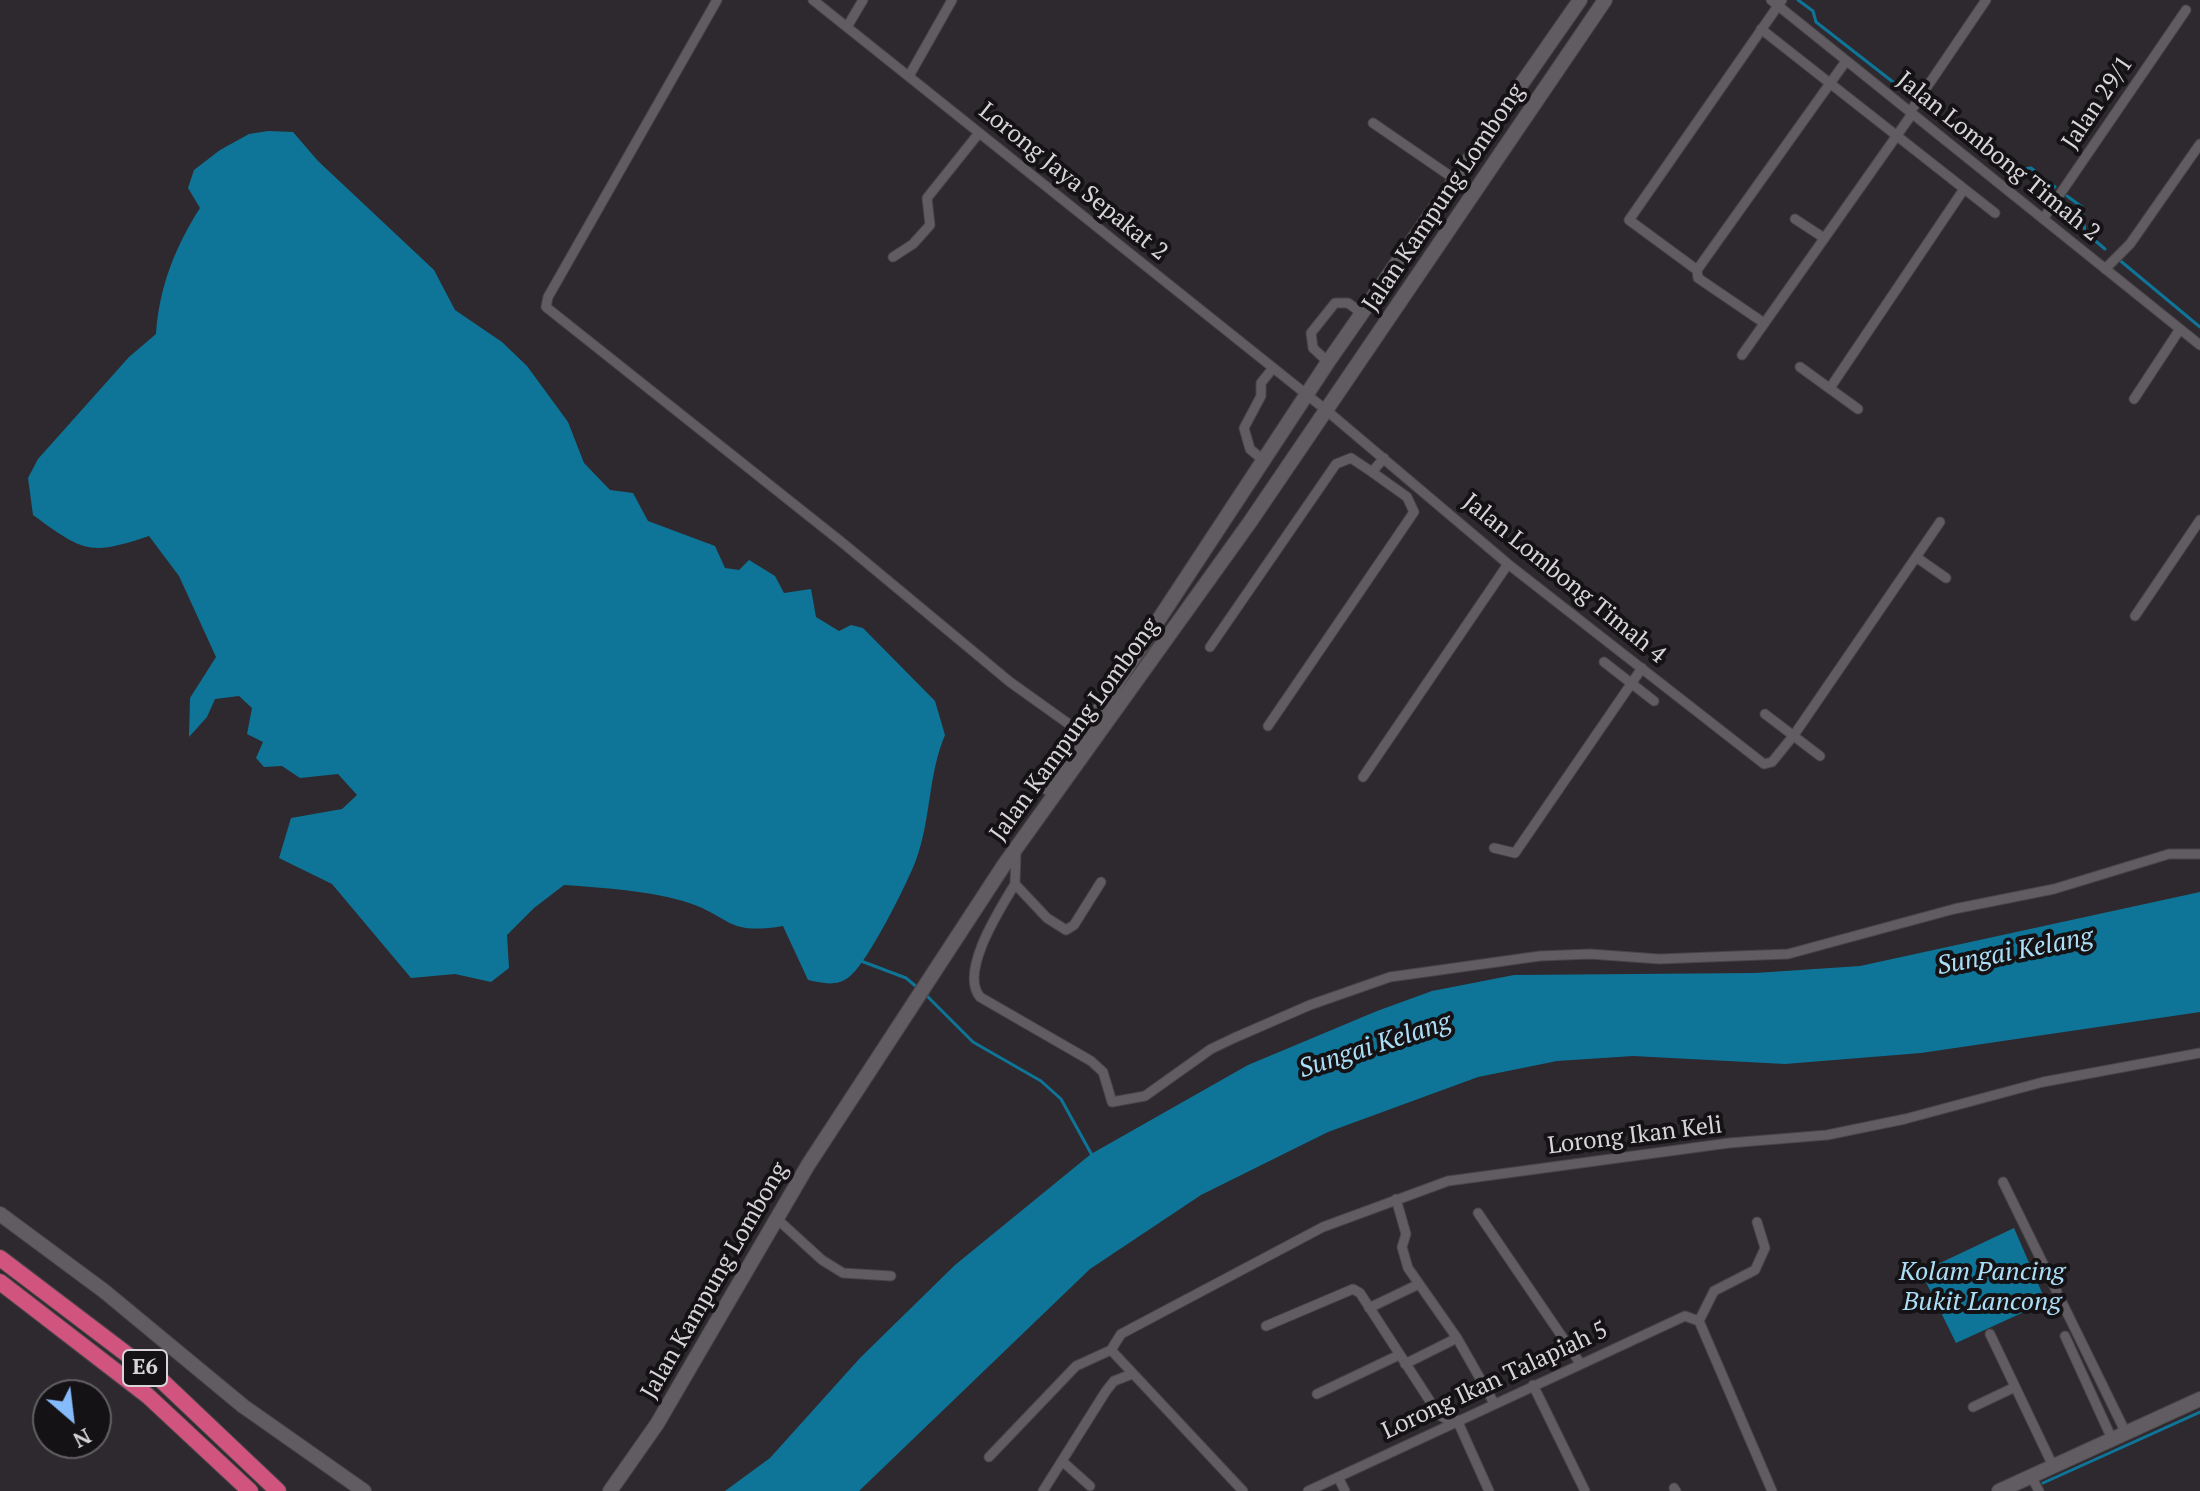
<!DOCTYPE html>
<html>
<head>
<meta charset="utf-8">
<style>
  body { margin:0 }
  #map { position:relative; width:2200px; height:1491px; overflow:hidden; background:#2d292e; font-family:"PT Serif",serif }
  canvas { display:block }
  .north { position:absolute; left:32px; top:1379px; width:80px; height:80px; box-sizing:border-box; background:#141214; border:2px solid #626062; border-radius:50%; rotate:152deg; font-size:22px; font-weight:700; line-height:32px; text-align:center; color:#d8d5d8 }
  .north::after { content:''; display:block; margin:auto; width:28px; height:36px; background:#86bbfb; clip-path:polygon(50% 0,100% 100%,50% 72%,0 100%) }
</style>
</head>
<body>
<div id="map">
<canvas width="2200" height="1491"></canvas>
<div class="north">N</div>
</div>
<script>
const c = document.querySelector('canvas').getContext('2d');
c.lineJoin = 'round';
function paint(path, color) { c.fillStyle = color; c.fill(path, 'evenodd'); }
function stroke(path, color, width, dash) { c.strokeStyle = color; c.lineWidth = width; c.lineCap = dash ? 'butt' : 'round'; c.setLineDash(dash || []); c.stroke(path); }
function write(font, color, halo, rows, align = 'center') {
  c.font = font + ' "PT Serif",serif'; c.lineWidth = 8; c.setLineDash([]); c.textBaseline = 'middle'; c.strokeStyle = halo; c.fillStyle = color; for (const [text, x, y, turn = 0] of rows) {
    c.save(); c.translate(x, y); c.rotate((+turn || 0) * Math.PI / 180); c.textAlign = isNaN(turn) ? turn : align; if (halo) c.strokeText(text, 0, 0); c.fillText(text, 0, 0); c.restore();
  }
}
const water = new Path2D(`
  M 268,131 L 293,132 L 318,161 L 434,270 L 455,310 L 502,342 L 527,366 L 568,422 L 584,463 L 610,490 L 633,493 L 648,521 L 715,546 L 725,568 L 739,570 L 749,560 L 775,576 L 784,593 L 811,589 L 816,617 L 839,631 L 851,625 L 863,628 L 935,701 L 945,735 C 928,775 931,820 916,860 C 908,882 866,966 849,977 C 836,987 823,983 808,980 L 783,926 C 724,936 731,915 683,901 C 644,890 604,888 564,885 L 534,908 L 507,935 L 509,968 L 491,982 L 455,974 L 411,978 L 332,884 L 279,858 L 291,818 L 342,809 L 357,795 L 338,774 L 300,778 L 282,766 L 264,767 L 256,758 L 263,742 L 247,734 L 252,708 L 239,696 L 215,699 L 207,717 L 189,737 L 190,698 L 216,657 L 179,576 L 149,536 C 89,556 84,552 33,515 L 28,478 L 38,459 L 129,357 L 156,334 C 159,288 175,247 200,208 L 188,188 L 194,170 L 220,150 L 249,134 Z
  M 2200,892 L 2200,1012 L 1921,1053 L 1785,1064 L 1633,1056 L 1557,1061 L 1478,1077 L 1328,1132 L 1201,1195 L 1090,1269 L 859,1491 L 725,1491 L 770,1458 L 860,1358 L 955,1265 L 1091,1154 L 1248,1065 L 1377,1011 L 1432,991 L 1514,975 L 1755,973 L 1860,966 Z
  M 2014,1228 L 2046,1302 L 1956,1343 L 1921,1272 Z`);
const stream = new Path2D(`
  M 1798,0 L 1813,11 L 1816,22 L 1911,96
  M 1923,105 L 2007,171 L 2031,168 L 2055,187
  M 2067,196 L 2082,207 L 2085,232 L 2105,249
  M 2117,258 L 2200,327
  M 861,961 L 906,978 L 918,988
  M 924,993 L 973,1042 L 1041,1081 L 1061,1099 L 1093,1157
  M 2043,1483 L 2200,1412`);
const street = new Path2D(`
  M 717,0 L 548,297 L 546,307 L 844,544 L 1010,682 L 1087,737
  M 813,0 L 1326,410 L 1508,564 L 1764,764 L 1772,762 L 1794,735 L 1940,522
  M 1771,0 L 2200,345
  M 847,27 L 863,0
  M 1761,29 L 1995,213
  M 909,76 L 952,0
  M 1910,112 L 1986,0
  M 1373,123 L 1456,180
  M 1795,219 L 1824,238
  M 2043,219 L 2186,10
  M 893,257 L 913,244 L 930,225 L 927,198 L 979,133
  M 2105,269 L 2130,244 L 2200,144
  M 1697,270 L 1629,220 L 1782,0
  M 1697,270 L 1846,61
  M 1697,270 L 1698,278 L 1764,323
  M 1742,355 L 1912,114
  M 1328,362 L 1313,348 L 1311,333 L 1335,303 L 1348,303 L 1363,314
  M 1800,367 L 1858,409
  M 1830,388 L 1964,189
  M 2134,399 L 2180,329
  M 1264,461 L 1250,449 L 1244,428 L 1261,396 L 1261,383 L 1273,368
  M 1916,557 L 1946,578
  M 2135,616 L 2200,520
  M 1210,647 L 1336,464 L 1351,458 L 1372,472 L 1384,458
  M 1604,662 L 1654,701
  M 1765,714 L 1820,756
  M 1268,726 L 1414,512 L 1407,497 L 1372,472
  M 1363,777 L 1508,564
  M 1494,848 L 1515,853 L 1642,668
  M 1016,852 L 1015,884 L 1047,918 L 1066,930 L 1074,925 L 1101,882
  M 1015,884 C 1000,909 959,972 980,997 L 1091,1061 L 1103,1072 L 1112,1102 L 1145,1096 L 1211,1049 L 1234,1038 L 1310,1005 L 1390,977 L 1540,956 L 1590,954 L 1659,959 L 1788,954 L 1954,909 L 2054,889 L 2169,854 L 2200,854
  M 2003,1182 L 2125,1431
  M 1396,1199 L 1406,1234 L 1402,1247 L 1408,1268 L 1457,1338 L 1494,1403
  M 1478,1213 L 1580,1363
  M 776,1218 L 822,1260 L 843,1273 L 891,1276
  M 1757,1222 L 1765,1248 L 1755,1270 L 1714,1291 L 1699,1321 L 1772,1491
  M 1369,1308 L 1419,1284
  M 1266,1326 L 1353,1289 L 1360,1293 L 1439,1415 L 1452,1422
  M 1990,1334 L 2053,1466
  M 2065,1336 L 2112,1439
  M 1111,1350 L 1121,1334 L 1323,1227 L 1448,1181 L 1729,1143 L 1827,1135 L 1905,1119 L 2043,1082 L 2200,1053
  M 1111,1350 L 1243,1491
  M 1405,1364 L 1457,1338
  M 1533,1385 L 1585,1491
  M 1317,1394 L 1399,1355
  M 1973,1407 L 2015,1387
  M 1457,1420 L 1489,1491
  M 989,1457 L 1076,1366 L 1111,1350
  M 1062,1461 L 1090,1486
  M 2031,1476 L 2039,1491
  M 1338,1477 L 1345,1491
  M 1674,1488 L 1676,1491
  M 1043,1491 L 1106,1391 L 1114,1381 L 1132,1374
  M 1308,1491 L 1685,1316 L 1699,1321`);
const secondary = new Path2D(`
  M 1048,788 L 1328,362 L 1580,0
  M 0,1214 L 104,1291 L 243,1406 L 364,1491
  M 610,1491 L 657,1424 L 808,1165 L 1004,865 L 1250,522 L 1605,0
  M 1999,1491 L 2200,1399`);
const highway = new Path2D(`
  M 0,1258 L 162,1381 L 278,1491
  M 0,1282 L 148,1396 L 250,1491`);
const shields = [
  [145,1368,44]
];
const shieldNames = [
  ["E6",145,1368]
];
const streetNames = [
  ["Jalan 29/1",2098,103,-56],
  ["Jalan Lombong Timah 2",1998,157,39],
  ["Lorong Jaya Sepakat 2",1073,182,39],
  ["Jalan Kampung Lombong",1444,198,-56],
  ["Jalan Lombong Timah 4",1564,579,39],
  ["Jalan Kampung Lombong",1075,730,-54],
  ["Lorong Ikan Keli",1635,1136,-7],
  ["Jalan Kampung Lombong",715,1281,-60],
  ["Lorong Ikan Talapiah 5",1495,1381,-25]
];
const waterNames = [
  ["Sungai Kelang",2015,952,-11],
  ["Sungai Kelang",1375,1046,-18],
  ["Kolam Pancing",1982,1273],
  ["Bukit Lancong",1982,1303]
];
paint(water, '#0f7598');
stroke(stream, '#0f7598', 3);
stroke(street, '#484448', 11);
stroke(secondary, '#484448', 16);
stroke(highway, '#484448', 18);
stroke(street, '#615c61', 9);
stroke(secondary, '#615c61', 14);
stroke(highway, '#d0547d', 16);
for (const [x, y, w] of shields) { const box = new Path2D(); box.roundRect(x - w / 2, y - 18, w, 36, 6); c.fillStyle = '#141214'; c.fill(box); stroke(box, '#d8d5d8', 2); }
write('bold 22px', '#d8d5d8', null, shieldNames);
write('24px', '#d8d5d8', '#141214', streetNames);
write('italic 26px', '#acdff7', '#141214', waterNames);
</script>
</body>
</html>
